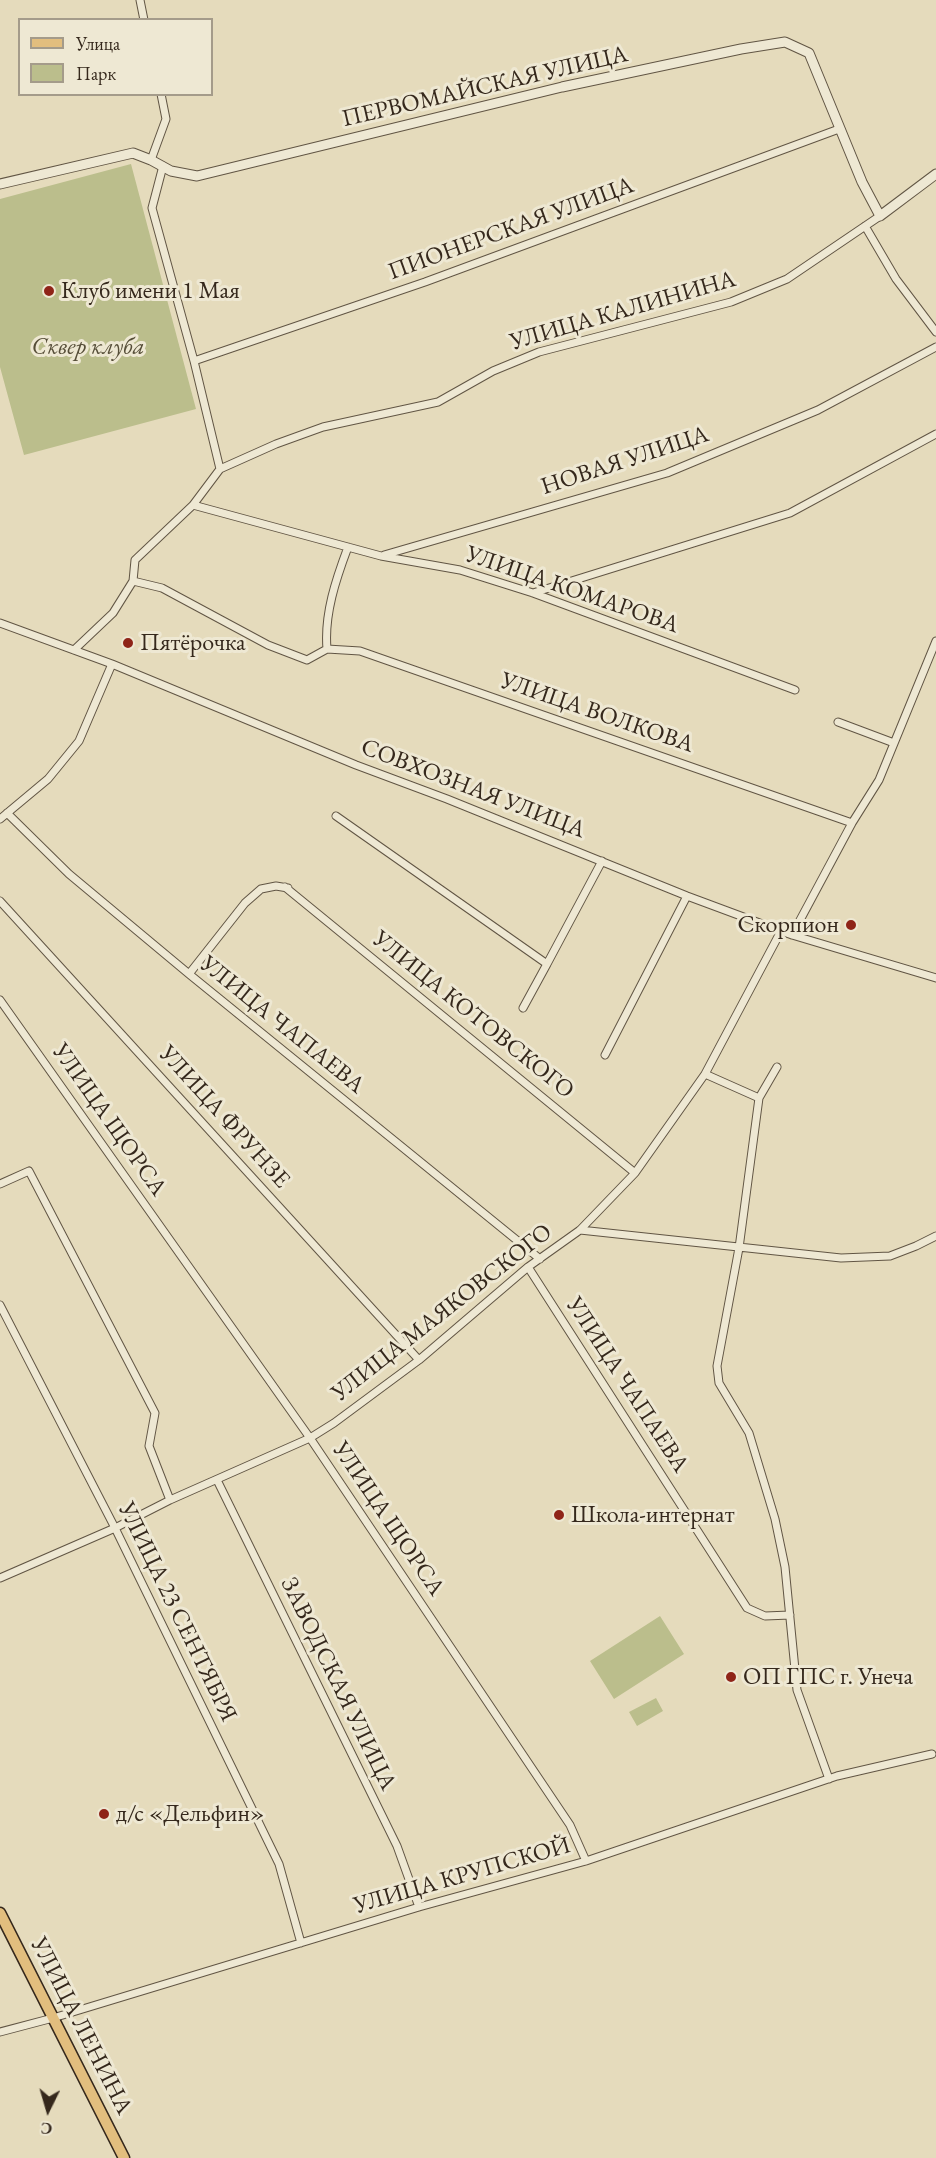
<!DOCTYPE html>
<html>
<head>
<meta charset="utf-8">
<style>
  body { margin:0 }
  #map { position:relative; width:936px; height:2158px; overflow:hidden; background:#e5dbbc; font-family:"EB Garamond",serif }
  canvas { display:block }
  .legend { position:absolute; left:18px; top:18px; width:195px; height:78px; box-sizing:border-box; background:#eee8d3; border:2px solid #a49b8a; margin:0; padding:8px 10px; list-style:none; font-size:18px; color:#35281c }
  .legend li { display:flex; align-items:center; gap:12px; height:30px }
  .legend b { width:30px; border:2px solid #a49b8a }
  .north { position:absolute; left:18px; top:2080px; width:60px; height:60px; -webkit-text-stroke:4px #eee8d3; paint-order:stroke; rotate:185deg; font-size:16px; font-weight:700; line-height:24px; text-align:center; color:#35281c }
  .north::after { content:''; display:block; margin:auto; width:21px; height:27px; background:#35281c; clip-path:polygon(50% 0,100% 100%,50% 72%,0 100%) }
</style>
</head>
<body>
<div id="map">
<canvas width="936" height="2158"></canvas>
<ul class="legend">
<li><b style="height:8px;background:#e2be7e"></b>Улица</li>
<li><b style="height:16px;background:#bbbe8c"></b>Парк</li>
</ul>
<div class="north">С</div>
</div>
<script>
const c = document.querySelector('canvas').getContext('2d');
c.lineJoin = 'round';
function paint(path, color) { c.fillStyle = color; c.fill(path, 'evenodd'); }
function stroke(path, color, width, dash) { c.strokeStyle = color; c.lineWidth = width; c.lineCap = dash ? 'butt' : 'round'; c.setLineDash(dash || []); c.stroke(path); }
function write(font, color, halo, rows, align = 'center') {
  c.font = font + ' "EB Garamond",serif'; c.lineWidth = 6; c.setLineDash([]); c.textBaseline = 'middle'; c.strokeStyle = halo; c.fillStyle = color; for (const [text, x, y, turn = 0] of rows) {
    c.save(); c.translate(x, y); c.rotate((+turn || 0) * Math.PI / 180); c.textAlign = isNaN(turn) ? turn : align; if (halo) c.strokeText(text, 0, 0); c.fillText(text, 0, 0); c.restore();
  }
}
const green = new Path2D(`
  M 131,164 L 196,409 L 24,455 L 0,367 L 0,199 Z
  M 660,1616 L 684,1654 L 614,1699 L 590,1661 Z
  M 656,1698 L 663,1711 L 637,1726 L 629,1712 Z`);
const minor = new Path2D(`
  M 140,0 L 144,20
  M 151,160 L 166,119 L 161,94
  M 163,166 L 152,208 L 194,361 L 220,469
  M 865,226 L 896,279 L 936,332
  M 194,361 L 425,282 L 839,129
  M 193,505 L 381,556 L 460,570 L 533,593 L 795,690
  M 384,555 L 667,473 L 818,410 L 936,347
  M 133,581 L 162,588 L 268,645 L 307,660 L 327,649
  M 533,593 L 790,513 L 936,434
  M 0,623 L 112,664 L 356,765 L 447,799 L 687,896 L 792,935 L 936,978
  M 327,649 L 360,651 L 852,823
  M 327,649 C 324,614 336,579 348,547
  M 74,650 L 113,613 L 133,581 L 135,560 L 193,505 L 220,469 L 276,444 L 323,427 L 438,402 L 493,371 L 539,352 L 731,302 L 787,279 L 880,216
  M 838,722 L 894,743
  M 7,813 L 69,874 L 189,974 L 540,1259
  M 336,816 L 547,964 L 602,861
  M 0,819 L 48,779 L 79,741 L 112,664
  M 285,887 L 635,1173
  M 0,901 L 419,1360
  M 792,935 L 852,823 L 879,780 L 936,641
  M 189,974 L 245,903 L 261,889 L 276,886 L 288,888
  M 0,1000 L 310,1438 L 570,1825 L 586,1861
  M 523,1008 L 547,964
  M 605,1055 L 687,896
  M 705,1074 L 759,1098 L 739,1248 L 717,1366 L 719,1383 L 749,1433 L 775,1519 L 785,1567 L 797,1690 L 829,1779
  M 759,1098 L 777,1067
  M 0,1184 L 29,1171 L 155,1413 L 149,1446 L 170,1500
  M 580,1230 L 841,1258 L 890,1256 L 916,1246 L 936,1236
  M 528,1267 L 747,1608 L 765,1616 L 790,1615
  M 0,1305 L 115,1528 L 279,1864 L 301,1943
  M 217,1480 L 397,1846 L 419,1907
  M 0,1578 L 115,1528 L 170,1500 L 310,1438 L 334,1423 L 419,1360 L 528,1267 L 580,1230 L 635,1173 L 705,1074 L 781,931
  M 0,2032 L 53,2018 L 419,1907 L 586,1861 L 837,1776 L 932,1754`);
const tertiary = new Path2D(`
  M 0,184 L 133,153 L 151,160 L 171,171 L 197,176 L 562,87 L 741,49 L 785,42 L 809,53 L 862,182 L 880,216 L 936,174`);
const primary = new Path2D(`
  M 0,1913 L 124,2158`);
const markers = [
  [49,291,6,"#8f2418"],
  [128,643,6,"#8f2418"],
  [851,925,6,"#8f2418"],
  [559,1515,6,"#8f2418"],
  [731,1677,6,"#8f2418"],
  [104,1814,6,"#8f2418"]
];
const streetNames = [
  ["ПЕРВОМАЙСКАЯ УЛИЦА",485,87,-13],
  ["ПИОНЕРСКАЯ УЛИЦА",511,229,-20],
  ["УЛИЦА КАЛИНИНА",623,311,-16],
  ["НОВАЯ УЛИЦА",625,461,-18],
  ["УЛИЦА КОМАРОВА",572,590,19],
  ["УЛИЦА ВОЛКОВА",597,713,19],
  ["СОВХОЗНАЯ УЛИЦА",473,789,21],
  ["УЛИЦА КОТОВСКОГО",473,1015,39],
  ["УЛИЦА ЧАПАЕВА",282,1025,39],
  ["УЛИЦА ФРУНЗЕ",224,1117,48],
  ["УЛИЦА ЩОРСА",109,1120,55],
  ["УЛИЦА МАЯКОВСКОГО",442,1313,-38],
  ["УЛИЦА ЧАПАЕВА",627,1385,57],
  ["УЛИЦА ЩОРСА",388,1519,56],
  ["УЛИЦА 23 СЕНТЯБРЯ",177,1612,64],
  ["ЗАВОДСКАЯ УЛИЦА",338,1684,64],
  ["УЛИЦА КРУПСКОЙ",462,1876,-16],
  ["УЛИЦА ЛЕНИНА",81,2026,63]
];
const poiNames = [
  ["Клуб имени 1 Мая",61,291],
  ["Пятёрочка",140,643],
  ["Скорпион",839,925,"right"],
  ["Школа-интернат",571,1515],
  ["ОП ГПС г. Унеча",743,1677],
  ["д/с «Дельфин»",116,1814]
];
const parkNames = [
  ["Сквер клуба",88,347]
];
paint(green, '#bbbe8c');
stroke(minor, '#615544', 9);
stroke(tertiary, '#615544', 11);
stroke(primary, '#35281c', 13);
stroke(minor, '#eee8d3', 7);
stroke(tertiary, '#eee8d3', 9);
stroke(primary, '#e2be7e', 10);
for (const [x, y, r, color] of markers) { const dot = new Path2D(); dot.arc(x, y, r, 0, 2 * Math.PI); c.fillStyle = color; c.fill(dot); stroke(dot, '#eee8d3', 2); }
write('24px', '#35281c', '#eee8d3', streetNames);
write('24px', '#35281c', '#eee8d3', poiNames, 'left');
write('italic 24px', '#564e38', '#eee8d3', parkNames);
</script>
</body>
</html>
